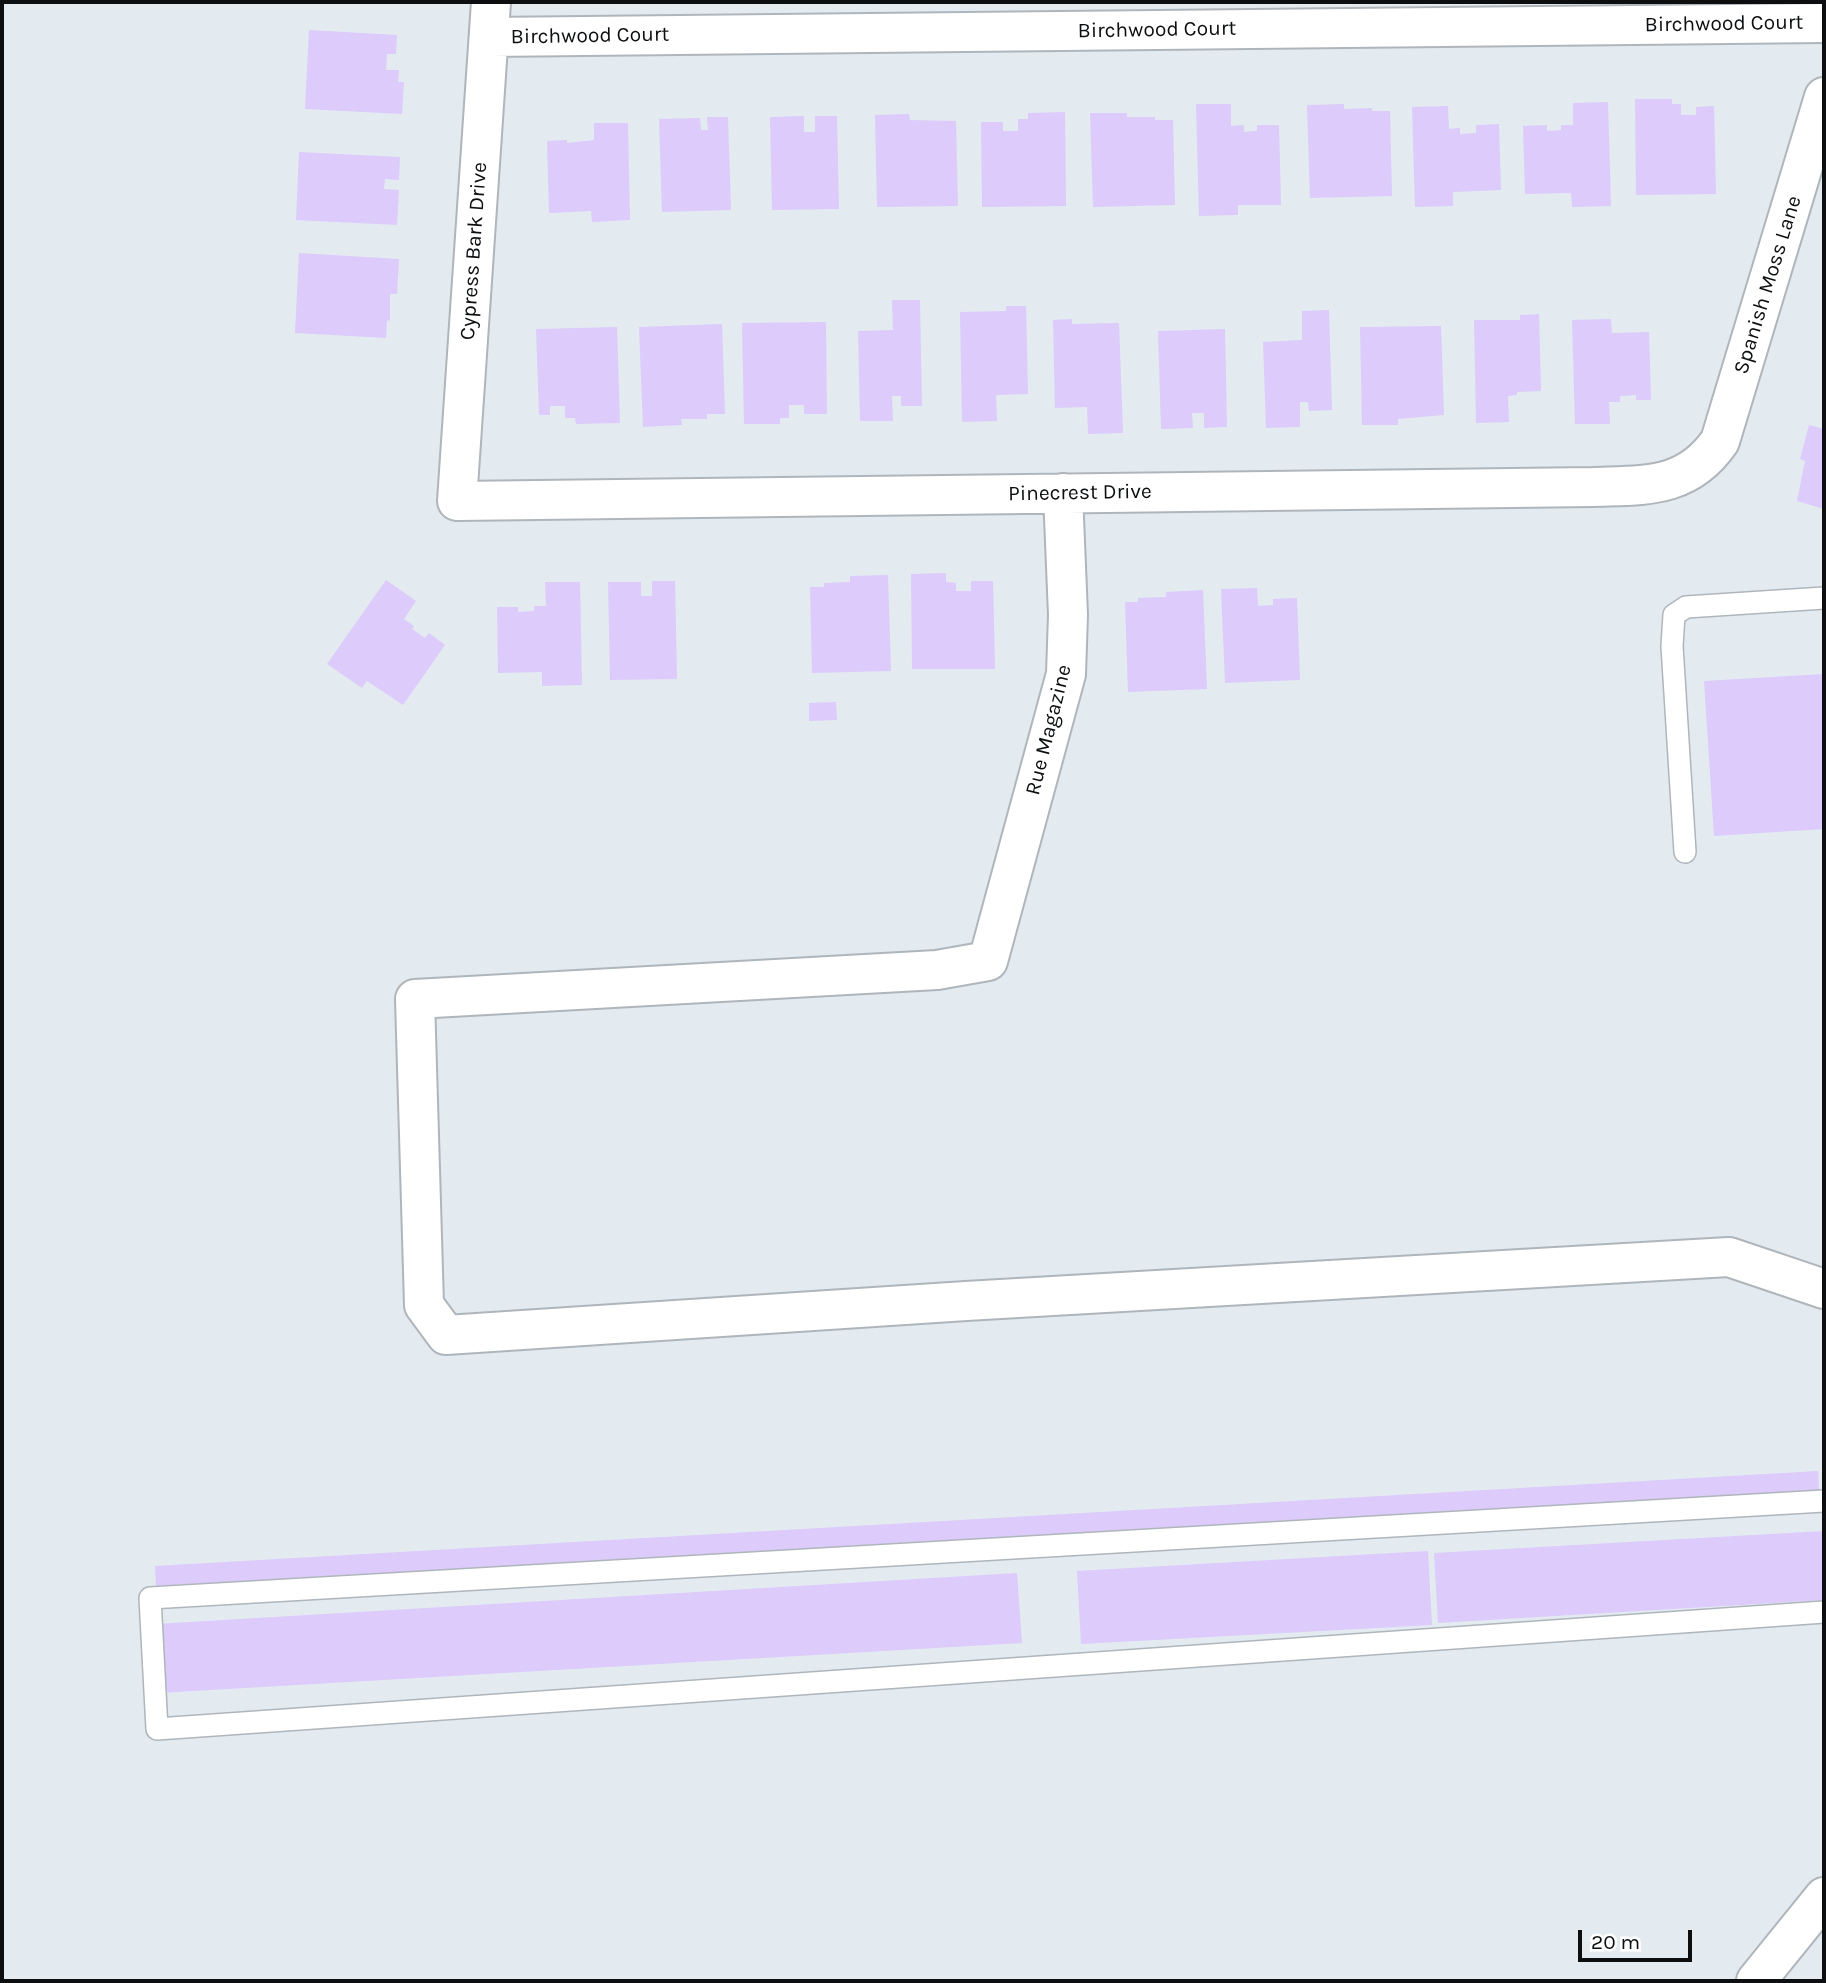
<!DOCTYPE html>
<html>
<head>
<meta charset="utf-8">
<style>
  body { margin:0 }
  #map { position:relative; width:1826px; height:1983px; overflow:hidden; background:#e3eaf0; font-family:Karla,sans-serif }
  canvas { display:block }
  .frame { position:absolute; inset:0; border:4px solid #0c0e10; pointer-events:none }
  .scale { position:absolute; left:1578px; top:1930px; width:114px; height:32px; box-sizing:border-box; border:4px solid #0c0e10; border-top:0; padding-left:9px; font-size:21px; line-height:24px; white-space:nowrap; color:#0c0e10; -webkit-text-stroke:5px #fff; paint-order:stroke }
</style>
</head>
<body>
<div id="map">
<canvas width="1826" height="1983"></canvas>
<div class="frame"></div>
<div class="scale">20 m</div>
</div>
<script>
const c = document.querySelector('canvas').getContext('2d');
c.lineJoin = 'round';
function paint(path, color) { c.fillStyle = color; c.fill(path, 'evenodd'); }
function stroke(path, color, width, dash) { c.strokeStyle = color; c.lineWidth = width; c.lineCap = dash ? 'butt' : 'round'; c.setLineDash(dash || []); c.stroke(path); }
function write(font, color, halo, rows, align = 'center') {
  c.font = font + ' Karla,sans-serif'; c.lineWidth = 5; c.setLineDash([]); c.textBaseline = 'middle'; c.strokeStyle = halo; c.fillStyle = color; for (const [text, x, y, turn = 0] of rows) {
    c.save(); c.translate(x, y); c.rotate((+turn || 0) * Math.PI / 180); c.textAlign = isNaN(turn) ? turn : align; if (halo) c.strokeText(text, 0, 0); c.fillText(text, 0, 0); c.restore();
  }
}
const building = new Path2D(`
  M 309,30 L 397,35 L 396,54 L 387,54 L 386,70 L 399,70 L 398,82 L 404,82 L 402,114 L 305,109 Z
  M 1635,99 L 1672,99 L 1672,104 L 1681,104 L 1681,115 L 1696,115 L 1696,107 L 1714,106 L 1716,194 L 1636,195 Z
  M 1608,102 L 1611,206 L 1572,207 L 1571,193 L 1525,194 L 1523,126 L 1547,125 L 1547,131 L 1561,130 L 1561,125 L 1573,125 L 1573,103 Z
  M 1196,104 L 1231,104 L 1231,126 L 1244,125 L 1244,132 L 1257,131 L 1257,125 L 1279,125 L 1281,205 L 1238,205 L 1238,215 L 1199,216 Z
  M 1344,104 L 1344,109 L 1372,108 L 1372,111 L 1390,111 L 1392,196 L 1310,198 L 1307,105 Z
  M 1448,106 L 1449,129 L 1460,128 L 1460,134 L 1476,133 L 1476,125 L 1499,124 L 1501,190 L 1453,192 L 1453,206 L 1415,207 L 1412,107 Z
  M 1065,112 L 1066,206 L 982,207 L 981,122 L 1003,122 L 1003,131 L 1018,131 L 1018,119 L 1028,119 L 1028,113 Z
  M 1090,113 L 1127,113 L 1127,117 L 1155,117 L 1155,120 L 1173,120 L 1175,205 L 1093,207 Z
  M 909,114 L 910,120 L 956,121 L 958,206 L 877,207 L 875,115 Z
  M 804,116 L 804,132 L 815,132 L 815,116 L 837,116 L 839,209 L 772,210 L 770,117 Z
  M 707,117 L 728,117 L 731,210 L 662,212 L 659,119 L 700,118 L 701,130 L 708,130 Z
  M 594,123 L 628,123 L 630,220 L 592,222 L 591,211 L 549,213 L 547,141 L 567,140 L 567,143 L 594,140 Z
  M 299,152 L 400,157 L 399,180 L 385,179 L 384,189 L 399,190 L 397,225 L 296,220 Z
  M 299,253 L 399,259 L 397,294 L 390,294 L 390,321 L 387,320 L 386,338 L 295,333 Z
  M 892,300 L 920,300 L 922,406 L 901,406 L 901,396 L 892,396 L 893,421 L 860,421 L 858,331 L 893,330 Z
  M 1006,306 L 1026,306 L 1028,394 L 996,395 L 997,421 L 962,422 L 960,312 L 1006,311 Z
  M 1329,310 L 1332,410 L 1309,411 L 1308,402 L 1300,402 L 1300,427 L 1266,428 L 1263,342 L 1302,340 L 1302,311 Z
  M 1539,314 L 1541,391 L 1517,392 L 1517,395 L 1508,396 L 1509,422 L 1476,423 L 1474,320 L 1520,320 L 1520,315 Z
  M 1072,319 L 1072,324 L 1119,323 L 1123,433 L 1088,434 L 1087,407 L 1055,408 L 1053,320 Z
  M 1611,319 L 1612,333 L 1649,332 L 1651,400 L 1636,400 L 1636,395 L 1620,396 L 1620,402 L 1609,402 L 1610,424 L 1575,424 L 1572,320 Z
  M 826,322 L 827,414 L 804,414 L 804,405 L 789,405 L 789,418 L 780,418 L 780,424 L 744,424 L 742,323 Z
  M 722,324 L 725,414 L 707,414 L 707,419 L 681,419 L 682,425 L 643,427 L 639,327 Z
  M 1441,326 L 1444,415 L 1398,419 L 1398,425 L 1362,425 L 1360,327 Z
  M 617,327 L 620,423 L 576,424 L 575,418 L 565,418 L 565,406 L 550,406 L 550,415 L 539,415 L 536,329 Z
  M 1225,329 L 1227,427 L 1204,428 L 1204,413 L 1192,413 L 1193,428 L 1161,429 L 1158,331 Z
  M 1809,425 L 1824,429 L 1824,509 L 1797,501 L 1805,461 L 1800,459 Z
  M 946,573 L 946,582 L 956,583 L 956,591 L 971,591 L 971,581 L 993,581 L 995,669 L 912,669 L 911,574 Z
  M 888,575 L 891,671 L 812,673 L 810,587 L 824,587 L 824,583 L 850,582 L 850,576 Z
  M 386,580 L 416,601 L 404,619 L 414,626 L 412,629 L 425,638 L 429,633 L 445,645 L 403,705 L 367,681 L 362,688 L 327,664 Z
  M 652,581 L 675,581 L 677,679 L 610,680 L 608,582 L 641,582 L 641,596 L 652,596 Z
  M 545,582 L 580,582 L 582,685 L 542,686 L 542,672 L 498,673 L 497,607 L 518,607 L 518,612 L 534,611 L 534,606 L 546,606 Z
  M 1257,588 L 1258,606 L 1273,605 L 1273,599 L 1297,598 L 1300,680 L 1225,683 L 1221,589 Z
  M 1203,590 L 1207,689 L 1128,692 L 1125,602 L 1138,602 L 1138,598 L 1166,597 L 1166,592 Z
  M 1824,674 L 1824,829 L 1714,836 L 1704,681 Z
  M 836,702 L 837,720 L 809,721 L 809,703 Z
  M 1818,1471 L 1819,1491 L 156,1586 L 155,1566 Z
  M 1824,1531 L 1824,1600 L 1438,1623 L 1434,1553 Z
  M 1428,1551 L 1432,1625 L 1081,1644 L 1077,1571 Z
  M 1017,1573 L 1022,1643 L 159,1693 L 156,1624 Z`);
const service = new Path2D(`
  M 1685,852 L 1672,646 L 1674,615 L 1686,607 L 1824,598
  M 1824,1501 L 150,1598 L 157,1729 L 1824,1612`);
const minor = new Path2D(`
  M 491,2 L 457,501 L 1593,487 C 1645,485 1687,489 1720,441 L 1824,97
  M 489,37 L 1824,23
  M 1063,493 L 1068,615 L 1066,674 L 988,961 L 937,970 L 415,999 L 424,1305 L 446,1335 L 966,1301 L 1729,1257 L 1824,1289`);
const primary = new Path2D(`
  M 1756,1981 L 1824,1897`);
const streetNames = [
  ["Birchwood Court",1724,24,-1],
  ["Birchwood Court",1157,30,-1],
  ["Birchwood Court",590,36,-1],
  ["Cypress Bark Drive",474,251,-86],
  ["Spanish Moss Lane",1768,285,-73],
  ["Pinecrest Drive",1080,493,-1],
  ["Rue Magazine",1049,730,-76]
];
paint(building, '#dccbfb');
stroke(service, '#afb6bb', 24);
stroke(minor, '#afb6bb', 42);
stroke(primary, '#afb6bb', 42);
stroke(service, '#fff', 21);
stroke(minor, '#fff', 38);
stroke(primary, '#fff', 38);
write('21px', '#0c0e10', '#fff', streetNames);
</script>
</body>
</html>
